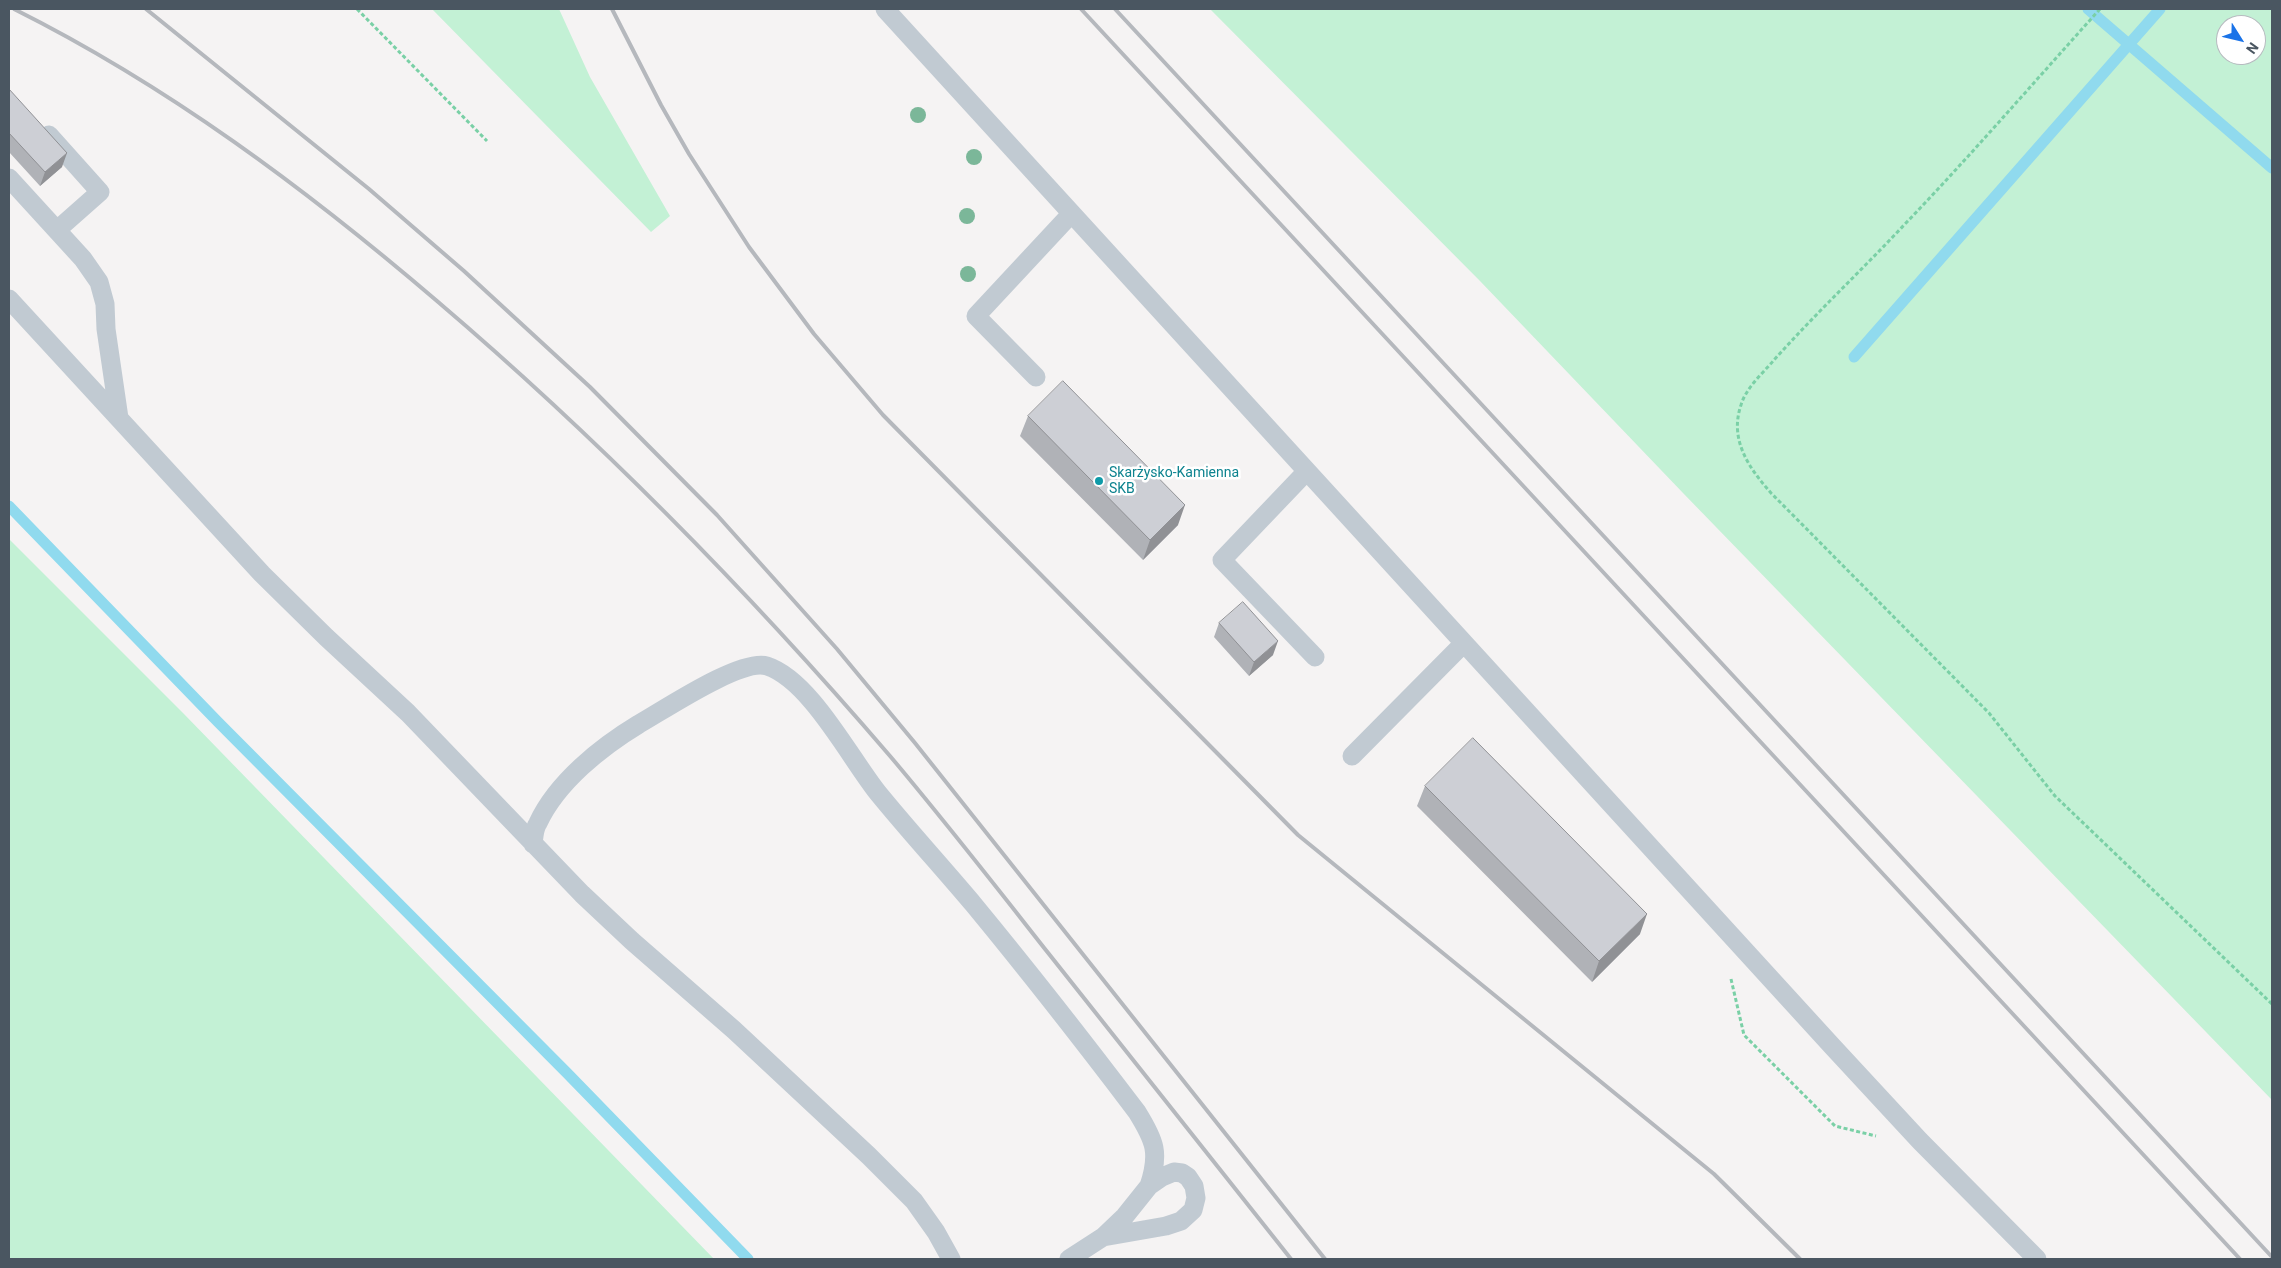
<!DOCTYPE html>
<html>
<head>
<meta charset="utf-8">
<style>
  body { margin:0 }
  #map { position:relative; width:2281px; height:1268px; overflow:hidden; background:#f5f3f3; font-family:Roboto,sans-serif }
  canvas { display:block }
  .frame { position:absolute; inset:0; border:10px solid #4a5661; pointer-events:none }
  .north { position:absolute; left:2216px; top:15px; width:50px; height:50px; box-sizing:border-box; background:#fff; border:1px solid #b7bbc0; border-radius:50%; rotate:126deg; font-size:14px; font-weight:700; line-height:20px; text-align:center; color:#4a5661 }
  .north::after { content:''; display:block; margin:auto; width:18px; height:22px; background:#1a73e8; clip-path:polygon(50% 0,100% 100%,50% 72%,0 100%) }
</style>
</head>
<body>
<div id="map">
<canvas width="2281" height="1268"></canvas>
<div class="frame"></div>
<div class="north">N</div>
</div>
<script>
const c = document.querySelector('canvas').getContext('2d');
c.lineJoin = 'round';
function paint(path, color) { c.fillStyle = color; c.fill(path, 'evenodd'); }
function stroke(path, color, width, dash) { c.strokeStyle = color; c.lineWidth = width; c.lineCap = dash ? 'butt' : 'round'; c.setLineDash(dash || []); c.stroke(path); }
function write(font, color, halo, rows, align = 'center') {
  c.font = font + ' Roboto,sans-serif'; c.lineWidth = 5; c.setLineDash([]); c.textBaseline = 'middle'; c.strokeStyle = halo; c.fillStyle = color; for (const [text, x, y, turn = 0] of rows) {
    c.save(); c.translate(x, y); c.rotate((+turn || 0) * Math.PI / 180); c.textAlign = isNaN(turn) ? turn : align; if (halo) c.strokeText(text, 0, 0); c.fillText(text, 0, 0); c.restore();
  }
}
const green = new Path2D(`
  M 432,9 L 559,9 L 590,77 L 670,216 L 651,232 Z
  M 1210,9 L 2272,9 L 2272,1100 L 1683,493 L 1480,281 ZM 2226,25 L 2256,25 L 2256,55 L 2226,55 Z
  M 9,539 L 184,714 L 714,1259 L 9,1259 Z`);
const stream = new Path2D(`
  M 2088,9 L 2272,168
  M 1854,357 L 2160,9
  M 9,506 L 218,722 L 567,1073 L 748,1259`);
const path = new Path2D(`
  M 357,9 L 487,141
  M 2100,9 C 2035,81 1972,154 1905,224 C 1862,270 1816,313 1774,360 C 1762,374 1746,388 1741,405 C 1729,440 1749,468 1771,493 L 1989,713 L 2055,796 L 2272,1004
  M 1731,979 L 1744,1035 L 1835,1126 L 1876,1136`);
const service = new Path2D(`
  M 885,9 L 1832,1046 L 1920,1141 L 2037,1259
  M 49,135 L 100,192 L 57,230
  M 9,178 L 83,259 L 99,282 L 105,304 L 106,329 L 119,418
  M 9,299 L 262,574 L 326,637 L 408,713 L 582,894 L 632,941 L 734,1030 L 869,1156 L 914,1201 L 936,1232 L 951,1259
  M 1036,377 L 976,316 L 1071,214
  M 1306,472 L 1222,560 L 1315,657
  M 1352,756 L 1463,644
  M 533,844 C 534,837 534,829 538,823 C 557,782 601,747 639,724 C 664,710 741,658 767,666 C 810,680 850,758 878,793 C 909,831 942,867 974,905 C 1030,973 1084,1042 1137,1112 C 1155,1141 1160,1153 1149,1186
  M 1069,1259 L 1103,1237 L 1125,1216 L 1149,1186 L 1162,1177 L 1174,1172 L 1182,1173 L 1188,1177 L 1194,1186 L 1196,1198 L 1193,1210 L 1181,1221 L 1166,1226 L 1103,1237`);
const rail = new Path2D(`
  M 14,9 C 168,86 306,189 437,301 C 600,440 751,594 890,756 C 945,821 997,888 1049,954 C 1130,1056 1210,1158 1291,1259
  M 146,9 L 369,189 L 464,271 L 590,387 L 717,515 L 837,649 L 915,743 L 1325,1259
  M 612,9 L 661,105 L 689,154 L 749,247 L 814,334 L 883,415 L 1298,835 L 1714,1174 L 1800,1259
  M 1081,9 L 2240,1259
  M 1115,9 L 2272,1257`);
const trees = [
  [918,115],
  [974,157],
  [967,216],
  [968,274]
];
const wall = new Path2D(`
  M 9,89 L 62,167 L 40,186 L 9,152 Z
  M 1028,416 L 1178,525 L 1143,560 L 1020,436 Z
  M 1219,623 L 1273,655 L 1249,676 L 1214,637 Z
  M 1425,786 L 1640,934 L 1592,982 L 1417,806 Z`);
const shadedWall = new Path2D(`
  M 67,153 L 62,167 L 40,186 L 45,172 Z
  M 1185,505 L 1178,525 L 1143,560 L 1150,540 Z
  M 1278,641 L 1273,655 L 1249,676 L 1254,662 Z
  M 1647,914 L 1640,934 L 1592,982 L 1599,961 Z`);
const building = new Path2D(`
  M 9,89 L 67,153 L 45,172 L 9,133 Z
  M 1063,381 L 1185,505 L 1150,540 L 1028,416 Z
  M 1243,602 L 1278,641 L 1254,662 L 1219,623 Z
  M 1473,738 L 1647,914 L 1599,961 L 1425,786 Z`);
const markers = [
  [1099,481,5,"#0f9aa8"]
];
const cultureNames = [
  ["Skarżysko-Kamienna",1109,473],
  ["SKB",1109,489]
];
paint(green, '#c3f1d5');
stroke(stream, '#90daee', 11);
stroke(path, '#7ad0a6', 3, [4, 2.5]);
stroke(service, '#c1cad2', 19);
stroke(rail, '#b5b8bd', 4);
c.fillStyle = '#7bb799';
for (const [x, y] of trees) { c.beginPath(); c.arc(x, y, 8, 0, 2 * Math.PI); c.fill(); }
paint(wall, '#b0b2b7');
paint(shadedWall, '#909195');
paint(building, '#cdcfd5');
stroke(building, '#909195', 1);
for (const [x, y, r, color] of markers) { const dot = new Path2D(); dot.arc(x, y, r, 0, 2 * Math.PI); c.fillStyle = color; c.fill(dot); stroke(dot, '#fff', 2); }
write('14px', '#0d838f', '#fff', cultureNames, 'left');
</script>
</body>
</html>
